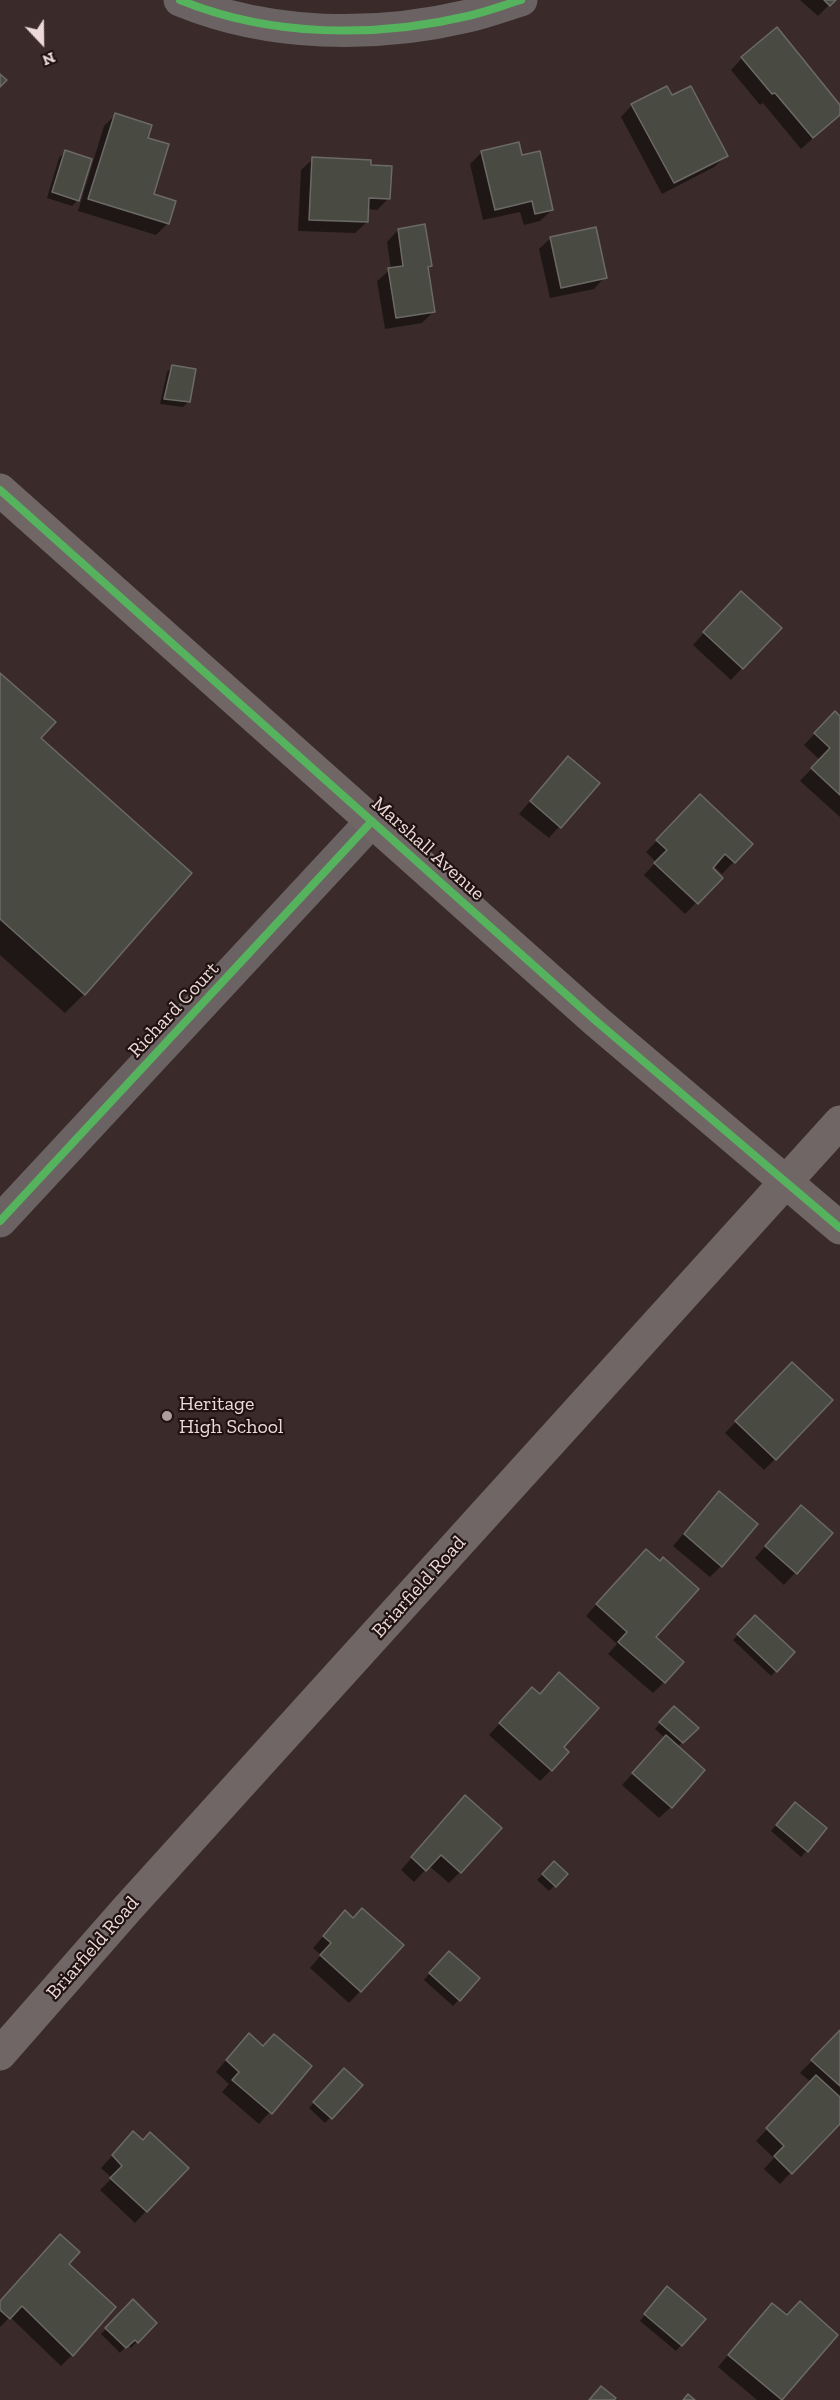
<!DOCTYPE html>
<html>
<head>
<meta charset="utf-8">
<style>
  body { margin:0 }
  #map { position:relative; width:840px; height:2400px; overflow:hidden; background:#3a2b2a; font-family:"Zilla Slab",serif }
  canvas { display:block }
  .north { position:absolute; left:12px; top:12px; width:60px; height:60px; -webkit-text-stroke:4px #1f1211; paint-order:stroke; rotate:158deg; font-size:16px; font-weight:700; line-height:24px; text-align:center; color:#eddad8 }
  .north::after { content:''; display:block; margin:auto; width:21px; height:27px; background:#eddad8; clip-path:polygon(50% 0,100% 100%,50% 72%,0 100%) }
</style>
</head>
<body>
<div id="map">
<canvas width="840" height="2400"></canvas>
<div class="north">N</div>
</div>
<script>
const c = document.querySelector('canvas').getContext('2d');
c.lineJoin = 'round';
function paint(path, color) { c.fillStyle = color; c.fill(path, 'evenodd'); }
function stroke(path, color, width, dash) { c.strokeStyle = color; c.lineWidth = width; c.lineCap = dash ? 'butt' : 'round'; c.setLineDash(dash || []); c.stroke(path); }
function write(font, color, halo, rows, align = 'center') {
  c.font = font + ' "Zilla Slab",serif'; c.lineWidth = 4.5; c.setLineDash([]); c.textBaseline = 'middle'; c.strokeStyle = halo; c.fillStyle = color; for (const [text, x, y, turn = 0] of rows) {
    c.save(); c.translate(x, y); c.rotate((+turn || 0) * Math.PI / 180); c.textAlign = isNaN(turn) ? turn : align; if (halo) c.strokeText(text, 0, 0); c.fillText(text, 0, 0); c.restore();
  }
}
const shadow = new Path2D(`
  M 800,0 L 834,0 L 818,16 Z
  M 742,58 L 840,107 L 840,114 L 801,149 L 763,103 L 760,105 L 731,70 Z
  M 671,97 L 726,156 L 714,167 L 662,194 L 621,117 L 632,105 Z
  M 115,115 L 146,139 L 152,195 L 168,223 L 156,235 L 78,211 L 104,126 Z
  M 65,152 L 78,200 L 72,206 L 47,198 L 59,158 Z
  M 482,152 L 521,157 L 552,210 L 540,221 L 524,225 L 520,212 L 483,220 L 470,164 Z
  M 313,159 L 389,198 L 377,210 L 367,209 L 367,222 L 355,233 L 298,231 L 301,170 Z
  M 398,230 L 431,266 L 427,270 L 433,312 L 422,323 L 385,329 L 377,281 L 391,269 L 387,242 Z
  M 551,238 L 605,277 L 594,289 L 550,298 L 539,249 Z
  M 173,367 L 189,401 L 183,407 L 160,404 L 167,372 Z
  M 730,604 L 742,668 L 731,680 L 693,645 Z
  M 0,675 L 84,994 L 65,1013 L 0,955 Z
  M 840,718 L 840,817 L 800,781 L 820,760 L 804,745 L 823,725 Z
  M 557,770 L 597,783 L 549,838 L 519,814 Z
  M 700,796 L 751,844 L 722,874 L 713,865 L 711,868 L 720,878 L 685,914 L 644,875 L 656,862 L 646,852 Z
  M 792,1364 L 775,1459 L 764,1470 L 725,1433 Z
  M 708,1505 L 721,1566 L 710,1577 L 673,1546 Z
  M 790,1518 L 831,1533 L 784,1585 L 755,1558 Z
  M 634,1562 L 664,1682 L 653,1693 L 608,1654 L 617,1644 L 586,1616 Z
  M 755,1617 L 793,1652 L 771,1676 L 733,1640 Z
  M 521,1700 L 561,1748 L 551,1770 L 540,1781 L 489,1735 Z
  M 668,1714 L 697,1728 L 677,1747 L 671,1807 L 659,1818 L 622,1785 L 665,1738 L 655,1729 Z
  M 465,1797 L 460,1872 L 449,1883 L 429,1866 L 414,1882 L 401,1870 Z
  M 789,1810 L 825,1829 L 801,1857 L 771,1831 Z
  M 554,1863 L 566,1874 L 549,1891 L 537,1880 Z
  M 334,1924 L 402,1946 L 349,2003 L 310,1968 L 321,1955 L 313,1948 Z
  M 443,1958 L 478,1978 L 453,2006 L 424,1980 Z
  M 840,2032 L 840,2121 L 780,2184 L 764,2169 L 774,2158 L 756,2141 L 811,2082 L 800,2073 Z
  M 238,2046 L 263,2047 L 310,2067 L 259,2124 L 222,2092 L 229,2084 L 216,2072 Z
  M 338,2075 L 361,2085 L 325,2123 L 309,2108 Z
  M 142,2141 L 146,2211 L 135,2223 L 100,2190 L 112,2178 L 101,2168 L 122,2145 Z
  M 67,2264 L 72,2355 L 61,2366 L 10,2317 L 0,2327 L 0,2302 Z
  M 662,2294 L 681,2345 L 676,2351 L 640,2321 Z
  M 133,2302 L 155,2323 L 131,2348 L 128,2344 L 120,2353 L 101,2334 Z
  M 761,2316 L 786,2317 L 836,2335 L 780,2400 L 757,2400 L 718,2367 Z`);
const building = new Path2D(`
  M 824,0 L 836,0 L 830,6 Z
  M 777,27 L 840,105 L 840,115 L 813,138 L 775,93 L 772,94 L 741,57 Z
  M 0,74 L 7,80 L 0,87 Z
  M 667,86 L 672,95 L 691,86 L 728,156 L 674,183 L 631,104 Z
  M 115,113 L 152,125 L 148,138 L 169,144 L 154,194 L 176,201 L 169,224 L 88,199 Z
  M 519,142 L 522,155 L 540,151 L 553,210 L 535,214 L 532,201 L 495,210 L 481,151 Z
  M 65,150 L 92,159 L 79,201 L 52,192 Z
  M 312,157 L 371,160 L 371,165 L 392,166 L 390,199 L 369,198 L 368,222 L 309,220 Z
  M 425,224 L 432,266 L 428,267 L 435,312 L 396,318 L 388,268 L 403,266 L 398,229 Z
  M 596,227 L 607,278 L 561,288 L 550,237 Z
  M 172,365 L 196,369 L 190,402 L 164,399 Z
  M 741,591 L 782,628 L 743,669 L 703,632 Z
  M 0,673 L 56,722 L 41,738 L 192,873 L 85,995 L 0,919 Z
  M 835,711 L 840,716 L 840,795 L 811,768 L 830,748 L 814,733 Z
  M 568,756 L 600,783 L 561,828 L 530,801 Z
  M 700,794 L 753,844 L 735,863 L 725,854 L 713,868 L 723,878 L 698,904 L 654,863 L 667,850 L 656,840 Z
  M 792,1362 L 833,1400 L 776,1460 L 735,1421 Z
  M 719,1491 L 758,1524 L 722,1567 L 684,1534 Z
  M 801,1505 L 833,1533 L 797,1574 L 765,1546 Z
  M 646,1549 L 660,1561 L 663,1557 L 699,1589 L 656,1637 L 684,1662 L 665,1683 L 618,1642 L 627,1632 L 596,1604 Z
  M 755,1615 L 795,1652 L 777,1672 L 737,1634 Z
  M 559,1672 L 599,1708 L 564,1747 L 569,1752 L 552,1771 L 499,1723 L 532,1687 L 540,1694 Z
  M 674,1706 L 699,1728 L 683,1743 L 659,1722 Z
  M 666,1735 L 705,1770 L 672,1808 L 632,1773 Z
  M 465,1795 L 502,1828 L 461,1873 L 441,1855 L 426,1871 L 411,1857 Z
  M 795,1802 L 827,1828 L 808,1852 L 776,1825 Z
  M 554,1861 L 568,1874 L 556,1887 L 542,1874 Z
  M 362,1908 L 404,1945 L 361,1992 L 320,1955 L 331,1943 L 323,1936 L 345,1910 L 353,1918 Z
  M 449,1951 L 480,1978 L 460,2001 L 429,1973 Z
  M 840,2030 L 840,2086 L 811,2060 Z
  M 249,2033 L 263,2046 L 274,2034 L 312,2066 L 272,2114 L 232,2080 L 239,2072 L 226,2060 Z
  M 344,2068 L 363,2085 L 332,2119 L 313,2102 Z
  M 816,2075 L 840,2097 L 840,2124 L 792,2174 L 774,2156 L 784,2146 L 766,2128 Z
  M 133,2131 L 143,2140 L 150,2132 L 189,2168 L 147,2212 L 110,2178 L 122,2166 L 112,2155 Z
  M 60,2234 L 80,2252 L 69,2264 L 116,2307 L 73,2356 L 22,2306 L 10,2319 L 0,2310 L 0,2301 Z
  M 667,2286 L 706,2319 L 682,2346 L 644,2314 Z
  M 133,2299 L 157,2323 L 138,2343 L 135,2340 L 126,2348 L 105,2328 Z
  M 800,2301 L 838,2335 L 782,2400 L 728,2355 L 772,2303 L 787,2315 Z
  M 601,2386 L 616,2398 L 614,2400 L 589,2400 Z
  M 688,2394 L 695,2400 L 683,2400 Z`);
const street = new Path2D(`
  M 180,0 C 270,37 375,38 468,16 C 486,12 504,5 521,0
  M 0,1221 L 372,821`);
const secondary = new Path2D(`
  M 0,490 L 596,1021 L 840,1228
  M 0,2054 L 127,1909 L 840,1122`);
const cycleway = new Path2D(`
  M 180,0 C 270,37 375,38 468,16 C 486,12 504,5 521,0
  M 0,490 L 596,1021 L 840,1228
  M 0,1221 L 372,821`);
const markers = [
  [167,1416,6,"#ae9d9b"]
];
const streetNames = [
  ["Marshall Avenue",428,849,42],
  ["Richard Court",174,1010,-47],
  ["Briarfield Road",419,1587,-48],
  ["Briarfield Road",93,1948,-49]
];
const poiNames = [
  ["Heritage",179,1404],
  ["High School",179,1427]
];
paint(shadow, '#0007');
paint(building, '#494a42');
stroke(building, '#6c6a65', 1.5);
stroke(street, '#6b6363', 33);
stroke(secondary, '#706666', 33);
stroke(cycleway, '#56b35d', 8);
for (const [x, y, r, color] of markers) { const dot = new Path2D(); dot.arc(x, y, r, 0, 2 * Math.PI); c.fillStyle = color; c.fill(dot); stroke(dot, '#1f1211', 2); }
write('20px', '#eddad8', '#1f1211', streetNames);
write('20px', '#eddad8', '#1f1211', poiNames, 'left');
</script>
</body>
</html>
